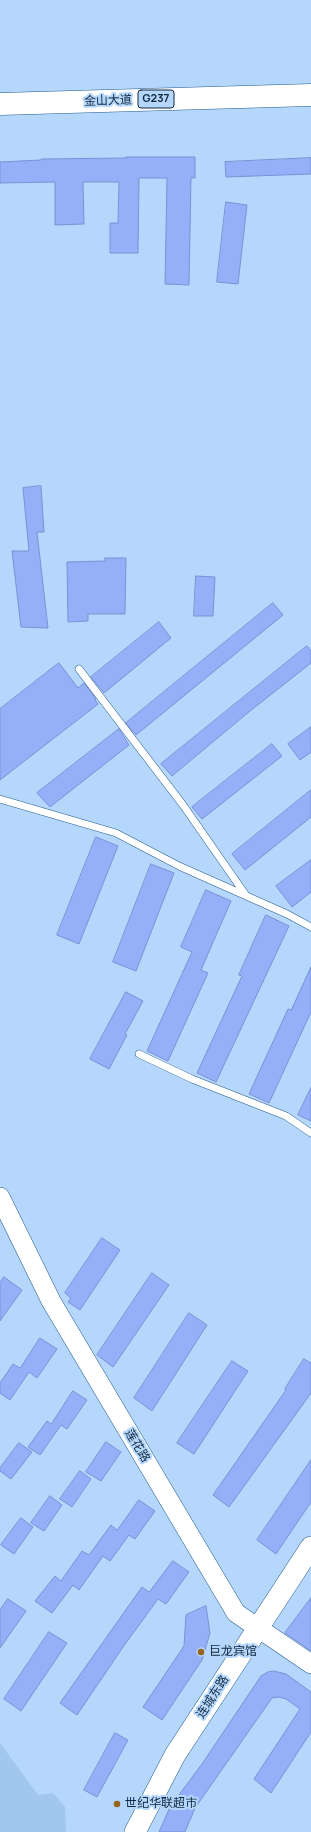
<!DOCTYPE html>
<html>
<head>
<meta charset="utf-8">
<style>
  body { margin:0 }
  canvas { display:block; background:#b4d7fb }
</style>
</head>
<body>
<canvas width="311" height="1832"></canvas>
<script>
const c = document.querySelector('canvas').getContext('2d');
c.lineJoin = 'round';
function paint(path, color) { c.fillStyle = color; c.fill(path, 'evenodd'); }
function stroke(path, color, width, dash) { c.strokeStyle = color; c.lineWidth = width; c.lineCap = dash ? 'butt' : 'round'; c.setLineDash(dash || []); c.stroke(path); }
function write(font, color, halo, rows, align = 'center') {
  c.font = font + ' Manrope,"Noto Sans SC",sans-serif'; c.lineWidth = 4; c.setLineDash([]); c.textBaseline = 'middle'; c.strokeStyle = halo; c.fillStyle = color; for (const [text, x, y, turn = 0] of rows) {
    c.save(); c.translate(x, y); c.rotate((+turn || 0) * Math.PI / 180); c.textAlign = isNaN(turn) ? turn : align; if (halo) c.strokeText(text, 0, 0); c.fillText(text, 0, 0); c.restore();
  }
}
const built = new Path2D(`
  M 0,1743 L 38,1795 L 53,1793 L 65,1807 L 66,1832 L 0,1832 Z`);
const building = new Path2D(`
  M 126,157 L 195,157 L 195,178 L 191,178 L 189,285 L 165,284 L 167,178 L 139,178 L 138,253 L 110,253 L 110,223 L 118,223 L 119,182 L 83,182 L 84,224 L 55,225 L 55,182 L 0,183 L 0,162 L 41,160 L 41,159 L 126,158 Z
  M 311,158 L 311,174 L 226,177 L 225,162 Z
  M 226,202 L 247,205 L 238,284 L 217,282 Z
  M 41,486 L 44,532 L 37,532 L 48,628 L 21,627 L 12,551 L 29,551 L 23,488 Z
  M 105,558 L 126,558 L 125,614 L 88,614 L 88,621 L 68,622 L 67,562 L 105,561 Z
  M 196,576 L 215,577 L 213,616 L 194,616 Z
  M 273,603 L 283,615 L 136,735 L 126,723 Z
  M 159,622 L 171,638 L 104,693 L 91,677 Z
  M 307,646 L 311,651 L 311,663 L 250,711 L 172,776 L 161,764 Z
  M 59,663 L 78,688 L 84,683 L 96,699 L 95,700 L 98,704 L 0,780 L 0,709 Z
  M 311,727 L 311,752 L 300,760 L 288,744 Z
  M 119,729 L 129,745 L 50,807 L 37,793 Z
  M 272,744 L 282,756 L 202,819 L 192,807 Z
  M 311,790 L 311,817 L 245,870 L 232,854 Z
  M 96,837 L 118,846 L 79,944 L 57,935 Z
  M 311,860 L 311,892 L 292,907 L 276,886 Z
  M 151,864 L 174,873 L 136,971 L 113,962 Z
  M 206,890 L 231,901 L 201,970 L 208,973 L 168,1061 L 147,1051 L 192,952 L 181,947 Z
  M 266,915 L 289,926 L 216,1082 L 197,1073 L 242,976 L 239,975 Z
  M 311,967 L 311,1012 L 269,1103 L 249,1094 L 288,1009 L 291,1010 Z
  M 126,992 L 143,1001 L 125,1034 L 127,1035 L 109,1069 L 90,1059 Z
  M 311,1088 L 311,1121 L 298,1115 Z
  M 102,1238 L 120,1250 L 80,1310 L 68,1302 L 71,1298 L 65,1293 Z
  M 152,1273 L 169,1285 L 113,1367 L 97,1355 Z
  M 4,1277 L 22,1290 L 0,1321 L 0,1283 Z
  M 189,1313 L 207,1325 L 152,1411 L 134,1398 Z
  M 40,1338 L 57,1349 L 37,1378 L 29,1372 L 10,1400 L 0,1393 L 0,1383 L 13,1364 L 20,1368 Z
  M 304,1359 L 311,1363 L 311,1393 L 229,1507 L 213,1495 L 286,1390 L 285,1389 Z
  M 232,1361 L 248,1371 L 194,1454 L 177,1443 Z
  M 73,1391 L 87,1400 L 67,1429 L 61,1425 L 40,1455 L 28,1447 L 47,1421 L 51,1424 Z
  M 106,1442 L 121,1452 L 101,1481 L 86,1472 Z
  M 19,1443 L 32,1452 L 11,1479 L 0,1471 L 0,1468 Z
  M 311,1460 L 311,1502 L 276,1554 L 257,1540 Z
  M 80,1471 L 91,1479 L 72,1507 L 60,1499 Z
  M 50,1496 L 62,1505 L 44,1531 L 31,1523 Z
  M 139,1500 L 155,1511 L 135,1539 L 129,1535 L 110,1561 L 103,1556 L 79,1590 L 73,1585 L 52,1613 L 35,1601 L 55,1576 L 61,1581 L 82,1551 L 89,1555 L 111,1525 L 117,1530 Z
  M 21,1518 L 33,1527 L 14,1554 L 1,1545 Z
  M 173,1561 L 189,1572 L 166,1604 L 158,1599 L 123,1647 L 77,1715 L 60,1703 L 142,1587 L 149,1592 Z
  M 311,1598 L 311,1651 L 285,1633 Z
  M 8,1599 L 26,1611 L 0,1648 L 0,1610 Z
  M 206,1606 L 210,1633 L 202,1660 L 162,1720 L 143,1707 L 184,1646 L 186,1615 Z
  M 49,1632 L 67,1643 L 21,1711 L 4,1699 Z
  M 274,1671 L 286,1674 L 311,1692 L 311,1732 L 271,1793 L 254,1779 L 300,1709 L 286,1699 L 279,1697 L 272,1698 L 195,1808 L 185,1832 L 159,1832 L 170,1807 L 202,1764 L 261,1676 L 268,1672 Z
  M 115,1733 L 128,1740 L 97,1797 L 84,1790 Z`);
const lane = new Path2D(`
  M 79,669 L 183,805 L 245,894
  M 0,799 L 116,833 L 179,866 L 287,914 L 311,927
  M 139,1054 L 192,1079 L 286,1116 L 311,1133`);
const secondary = new Path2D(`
  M 0,1197 L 51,1301 L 236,1613 L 311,1664`);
const primary = new Path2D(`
  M 135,1832 L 175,1755 L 311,1547`);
const highway = new Path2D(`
  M 0,104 L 311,95`);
const markers = [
  [201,1652,4,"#99641c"],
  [117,1804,4,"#99641c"]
];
const shields = [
  [156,99,36]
];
const shieldNames = [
  ["G237",156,99]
];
const streetNames = [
  ["金山大道",108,101,-2],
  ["莲花路",137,1446,59],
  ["连城东路",213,1697,-57]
];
const poiNames = [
  ["巨龙宾馆",209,1652],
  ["世纪华联超市",125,1804]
];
paint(built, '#a2c7ee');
paint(building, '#96aff9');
stroke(building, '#7b91d4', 1);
stroke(lane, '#235c90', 8);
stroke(secondary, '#235c90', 20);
stroke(primary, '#235c90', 22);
stroke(highway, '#235c90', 23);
stroke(lane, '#fff', 7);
stroke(secondary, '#fff', 19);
stroke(primary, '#fff', 21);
stroke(highway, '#fff', 22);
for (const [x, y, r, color] of markers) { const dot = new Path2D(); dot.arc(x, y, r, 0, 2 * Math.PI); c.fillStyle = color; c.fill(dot); stroke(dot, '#b4d7fb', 1.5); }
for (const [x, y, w] of shields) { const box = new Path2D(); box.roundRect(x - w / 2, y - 9, w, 18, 3); c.fillStyle = '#b4d7fb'; c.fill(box); stroke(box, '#11283f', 1); }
write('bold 11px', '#11283f', null, shieldNames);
write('12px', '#11283f', '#b4d7fb', streetNames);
write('12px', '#11283f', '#b4d7fb', poiNames, 'left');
</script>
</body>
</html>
